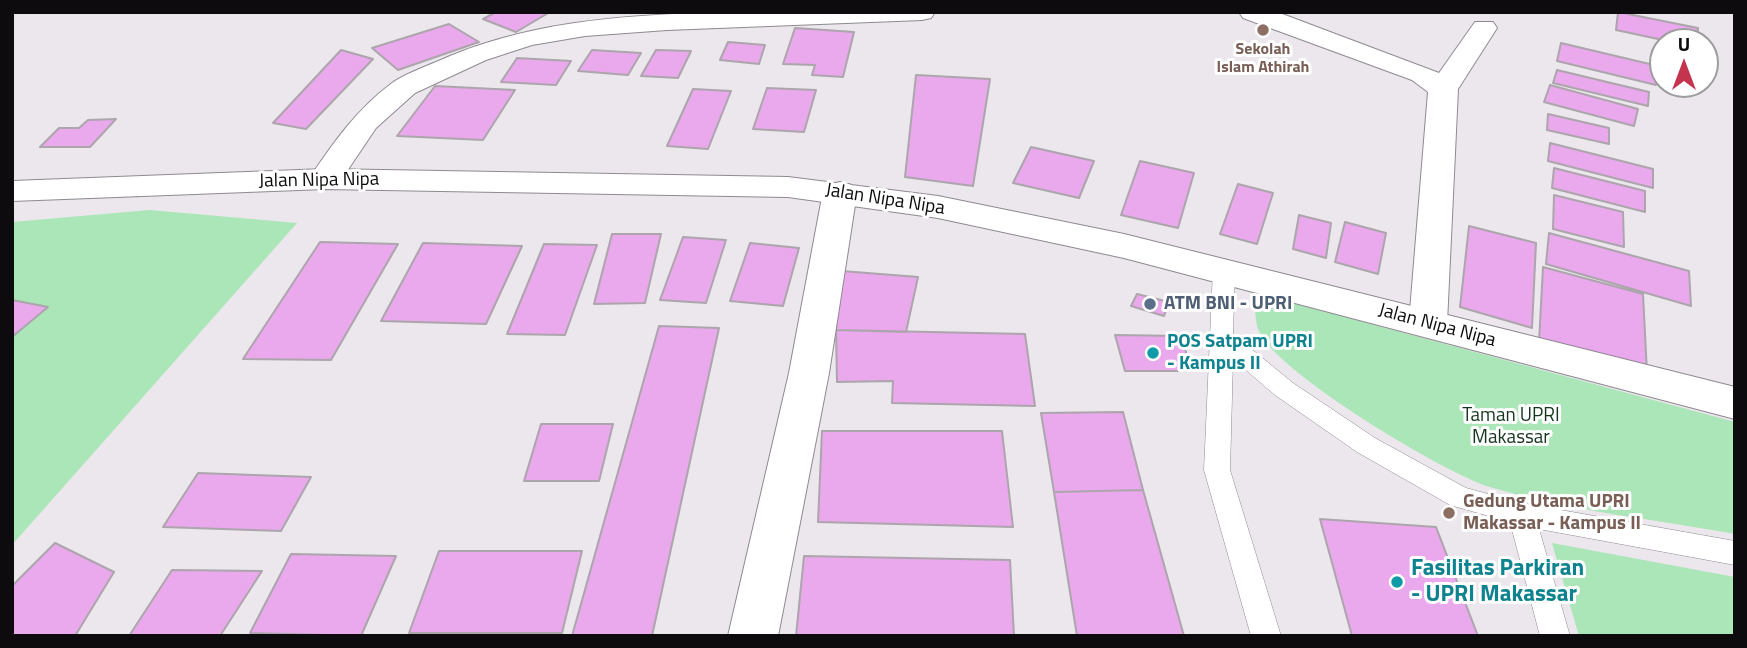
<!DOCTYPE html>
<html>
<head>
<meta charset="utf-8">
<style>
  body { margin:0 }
  #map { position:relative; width:1747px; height:648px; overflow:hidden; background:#ece6ed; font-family:"Titillium Web",sans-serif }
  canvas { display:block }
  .frame { position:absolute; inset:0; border:14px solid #0d0b0d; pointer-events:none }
  .north { position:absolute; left:1649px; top:28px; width:70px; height:70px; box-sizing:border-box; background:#fff; border:2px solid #9e9d9e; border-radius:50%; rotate:0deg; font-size:19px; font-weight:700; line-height:28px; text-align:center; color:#0d0b0d }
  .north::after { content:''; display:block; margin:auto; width:24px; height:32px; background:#c4344f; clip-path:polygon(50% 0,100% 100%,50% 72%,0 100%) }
</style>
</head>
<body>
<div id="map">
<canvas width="1747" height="648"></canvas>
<div class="frame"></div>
<div class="north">U</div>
</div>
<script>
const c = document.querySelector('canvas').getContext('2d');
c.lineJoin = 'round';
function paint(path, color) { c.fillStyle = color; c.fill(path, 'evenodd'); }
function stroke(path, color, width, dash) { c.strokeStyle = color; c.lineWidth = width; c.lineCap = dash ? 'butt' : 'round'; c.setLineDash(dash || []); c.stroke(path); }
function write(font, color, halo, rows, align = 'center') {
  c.font = font + ' "Titillium Web",sans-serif'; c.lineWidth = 6; c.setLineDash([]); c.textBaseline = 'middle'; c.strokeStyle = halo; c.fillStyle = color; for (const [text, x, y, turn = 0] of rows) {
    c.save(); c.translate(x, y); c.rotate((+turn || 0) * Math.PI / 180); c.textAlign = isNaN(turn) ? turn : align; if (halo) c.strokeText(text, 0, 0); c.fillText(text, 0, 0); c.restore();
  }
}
const green = new Path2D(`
  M 150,210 L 297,223 L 12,545 L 12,222 Z
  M 1267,296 L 1735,422 L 1735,534 C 1654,519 1569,511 1490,487 C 1444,473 1277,373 1259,331 C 1256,325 1256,317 1255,311 Z
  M 1552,543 L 1735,577 L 1735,636 L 1579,636 Z`);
const building = new Path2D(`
  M 496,12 L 550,12 L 516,32 L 483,19 Z
  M 1618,12 L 1698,28 L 1697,42 L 1672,42 L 1616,30 Z
  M 449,24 L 479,42 L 398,70 L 372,48 Z
  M 795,28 L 854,32 L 843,77 L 812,75 L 815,65 L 783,64 Z
  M 728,42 L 765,45 L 759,64 L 720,60 Z
  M 1561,43 L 1658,66 L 1656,85 L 1557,61 Z
  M 341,50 L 373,59 L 306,129 L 273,123 Z
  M 592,50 L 641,53 L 628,75 L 578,71 Z
  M 656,50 L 691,51 L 678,78 L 641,76 Z
  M 517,58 L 571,61 L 556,85 L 501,82 Z
  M 1557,70 L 1649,92 L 1648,106 L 1553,83 Z
  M 916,75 L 990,79 L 973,186 L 905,177 Z
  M 1550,85 L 1638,109 L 1634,126 L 1544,102 Z
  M 435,86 L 515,90 L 483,140 L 397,136 Z
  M 767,88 L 816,90 L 804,132 L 753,129 Z
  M 693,89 L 731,91 L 708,149 L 667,146 Z
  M 1548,114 L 1609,128 L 1609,144 L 1547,130 Z
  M 116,119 L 90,147 L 40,147 L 59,128 L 79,128 L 88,120 Z
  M 1550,143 L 1653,169 L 1653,188 L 1548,161 Z
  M 1031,147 L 1094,161 L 1079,198 L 1013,183 Z
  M 1140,161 L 1194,173 L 1178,228 L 1121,215 Z
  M 1554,168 L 1645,191 L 1645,212 L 1552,188 Z
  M 1238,184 L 1273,193 L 1257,244 L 1220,234 Z
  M 1554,195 L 1623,212 L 1624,247 L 1553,229 Z
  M 1299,215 L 1331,223 L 1326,258 L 1293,249 Z
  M 1345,222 L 1386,233 L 1378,274 L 1335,262 Z
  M 1469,226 L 1536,243 L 1532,328 L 1460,307 Z
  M 1549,233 L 1689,271 L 1691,306 L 1546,264 Z
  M 612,234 L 661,234 L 645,303 L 594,304 Z
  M 683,237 L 726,240 L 706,303 L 660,300 Z
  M 320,242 L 398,244 L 331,360 L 243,359 Z
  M 423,243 L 522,246 L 486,324 L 381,321 Z
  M 750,243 L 799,248 L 783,306 L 730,301 Z
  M 544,244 L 597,245 L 565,335 L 507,334 Z
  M 1543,267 L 1643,294 L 1647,373 L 1539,342 Z
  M 842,271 L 918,277 L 906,332 L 836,330 Z
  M 1137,294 L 1169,302 L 1164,316 L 1131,306 Z
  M 12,300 L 48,307 L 12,337 Z
  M 659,326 L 719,328 L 652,636 L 572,636 Z
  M 836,330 L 1025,334 L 1035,406 L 892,403 L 893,381 L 837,382 Z
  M 1115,335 L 1181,336 L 1192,371 L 1125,371 Z
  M 1123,412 L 1143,490 L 1054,492 L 1041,413 Z
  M 541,424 L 613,424 L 599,481 L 524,481 Z
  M 822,431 L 1002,431 L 1013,527 L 818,522 Z
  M 198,473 L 311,477 L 281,531 L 163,527 Z
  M 1143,490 L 1184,636 L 1077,636 L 1054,492 Z
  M 1320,519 L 1436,527 L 1478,636 L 1352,636 Z
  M 55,543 L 114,572 L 75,636 L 12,636 L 12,586 Z
  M 439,551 L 582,551 L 562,633 L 409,633 Z
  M 291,554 L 396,556 L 361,636 L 250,633 Z
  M 804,556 L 1010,560 L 1014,636 L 796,636 Z
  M 172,570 L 262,571 L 220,636 L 129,636 Z`);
const service = new Path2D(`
  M 1224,263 L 1232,265 L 1235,270 L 1233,334 L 1293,383 L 1375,438 L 1466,488 L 1521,503 L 1735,541 L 1735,565 L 1539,529 L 1570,636 L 1540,636 L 1510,522 L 1450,505 L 1357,452 L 1275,395 L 1233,359 L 1230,470 L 1281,636 L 1251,636 L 1204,470 L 1213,270 L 1216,265 Z`);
const minor = new Path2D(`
  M 713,12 L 935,12 L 931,18 L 922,20 L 667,30 L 585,36 L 532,45 L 486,60 L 415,93 L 376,128 L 337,186 L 325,189 L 313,186 L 309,179 C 333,143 357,109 392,83 C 405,74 422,68 436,62 C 524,22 617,16 713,12 Z
  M 1239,12 L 1277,12 L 1439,73 L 1475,22 L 1493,22 L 1497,28 L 1458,89 L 1447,323 L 1442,333 L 1428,337 L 1414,333 L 1409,323 L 1428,92 L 1412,80 L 1243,18 Z
  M 840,182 L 852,185 L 857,192 L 829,373 L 778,636 L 728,636 L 789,373 L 823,192 L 828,185 Z`);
const tertiary = new Path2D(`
  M 325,169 L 788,177 L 938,196 L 1124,234 L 1735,387 L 1735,419 L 1124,258 L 938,218 L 788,197 L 325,189 L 12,201 L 12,181 Z`);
const markers = [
  [1263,30,7,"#8d6e63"],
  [1150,304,7,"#5c6f8a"],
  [1153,353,7,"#0f9aa8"],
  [1449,513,7,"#8d6e63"],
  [1397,582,7,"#0f9aa8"]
];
const farEducationnames = [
  ["Sekolah",1263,50],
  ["Islam Athirah",1263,68]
];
const streetNames = [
  ["Jalan Nipa Nipa",319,181,-1],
  ["Jalan Nipa Nipa",885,200,9],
  ["Jalan Nipa Nipa",1437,326,15]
];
const serviceNames = [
  ["ATM BNI - UPRI",1164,304]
];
const cultureNames = [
  ["POS Satpam UPRI",1167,342],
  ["- Kampus II",1167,364]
];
const parkNames = [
  ["Taman UPRI",1511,416],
  ["Makassar",1511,438]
];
const educationNames = [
  ["Gedung Utama UPRI",1463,502],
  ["Makassar - Kampus II",1463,524]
];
const nearCulturenames = [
  ["Fasilitas Parkiran",1411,569],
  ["- UPRI Makassar",1411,595]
];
paint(green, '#abe6b8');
paint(building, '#e9a9ec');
stroke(building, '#aca5ac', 2);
stroke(service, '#8f8a91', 1);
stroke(minor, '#8f8a91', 2);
stroke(tertiary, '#8f8a91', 2);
paint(service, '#fff');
paint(minor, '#fff');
paint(tertiary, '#fff');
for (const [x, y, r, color] of markers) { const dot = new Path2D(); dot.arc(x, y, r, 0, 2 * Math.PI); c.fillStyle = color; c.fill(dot); stroke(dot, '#fff', 2.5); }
write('bold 16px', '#785e54', '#fff', farEducationnames);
write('19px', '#0d0b0d', '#fff', streetNames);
write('bold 19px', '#4e5e75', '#fff', serviceNames, 'left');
write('bold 19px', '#0d838f', '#fff', cultureNames, 'left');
write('19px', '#13341d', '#fff', parkNames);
write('bold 19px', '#785e54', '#fff', educationNames, 'left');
write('bold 23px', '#0d838f', '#fff', nearCulturenames, 'left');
</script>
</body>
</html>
